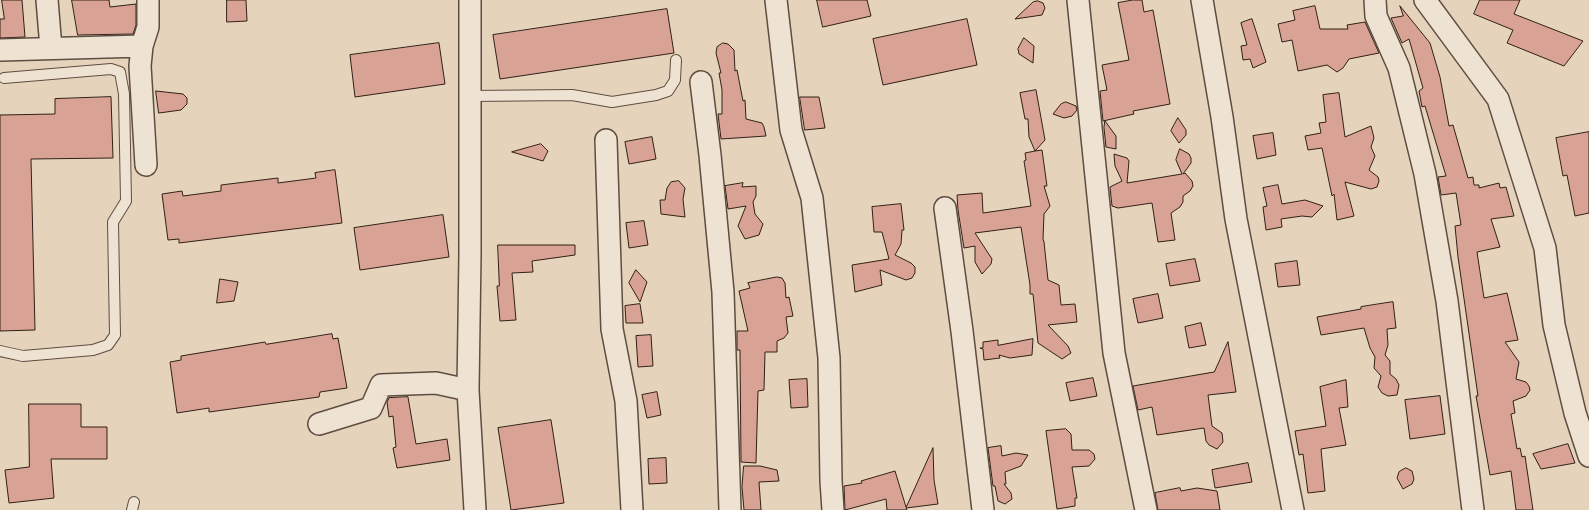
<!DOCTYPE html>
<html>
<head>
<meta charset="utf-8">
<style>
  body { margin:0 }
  canvas { display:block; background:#e5d3bc }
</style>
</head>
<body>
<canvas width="1589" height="510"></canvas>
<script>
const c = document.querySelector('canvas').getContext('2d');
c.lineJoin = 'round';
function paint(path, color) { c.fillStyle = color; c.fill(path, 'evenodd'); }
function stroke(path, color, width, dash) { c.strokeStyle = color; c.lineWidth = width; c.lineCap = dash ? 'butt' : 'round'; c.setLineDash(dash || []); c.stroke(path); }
const building = new Path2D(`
  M 2,0 L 22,0 L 25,37 L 0,38 L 0,19 L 4,19 Z
  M 72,0 L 109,0 L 110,7 L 136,4 L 136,25 L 133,34 L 78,35 Z
  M 227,0 L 246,0 L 247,21 L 227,22 Z
  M 817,0 L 867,0 L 871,16 L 823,27 Z
  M 1133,0 L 1142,0 L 1144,12 L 1153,10 L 1170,104 L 1133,111 L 1134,114 L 1103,121 L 1100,91 L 1107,90 L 1102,65 L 1129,60 L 1118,3 Z
  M 1480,0 L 1520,0 L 1514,14 L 1583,41 L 1564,66 L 1507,43 L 1513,30 L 1474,14 Z
  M 1038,1 L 1043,3 L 1045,8 L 1042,15 L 1015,19 L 1033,2 Z
  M 1315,6 L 1320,29 L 1348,29 L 1347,25 L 1365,22 L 1379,53 L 1349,59 L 1343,68 L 1337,72 L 1327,65 L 1298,71 L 1292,40 L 1282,42 L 1278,24 L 1295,20 L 1293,11 Z
  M 1400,6 L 1430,43 L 1440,77 L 1449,126 L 1453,125 L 1468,178 L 1473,177 L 1474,185 L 1479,185 L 1479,188 L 1499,183 L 1500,188 L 1506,187 L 1514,216 L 1491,219 L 1500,247 L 1477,252 L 1484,298 L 1507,293 L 1518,340 L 1505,342 L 1519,362 L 1516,379 L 1526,382 L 1529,386 L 1530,390 L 1526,396 L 1513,401 L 1515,413 L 1511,414 L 1517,449 L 1520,448 L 1522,457 L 1525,456 L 1533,510 L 1516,510 L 1511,471 L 1490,475 L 1476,396 L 1478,396 L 1458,257 L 1455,226 L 1461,225 L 1456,193 L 1441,195 L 1438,177 L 1446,176 L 1425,106 L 1422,107 L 1419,91 L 1423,88 L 1409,39 L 1402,43 L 1391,18 L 1403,16 Z
  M 667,9 L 674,53 L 500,79 L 493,35 Z
  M 967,19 L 977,65 L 883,85 L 873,39 Z
  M 1252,19 L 1266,62 L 1253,68 L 1250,59 L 1243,60 L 1241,46 L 1247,45 L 1241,23 Z
  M 1024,38 L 1034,46 L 1033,63 L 1019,54 L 1018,49 Z
  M 439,43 L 445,84 L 355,97 L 350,55 Z
  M 723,43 L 728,44 L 734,50 L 735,71 L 737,70 L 743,101 L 745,100 L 746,119 L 762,123 L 764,127 L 766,136 L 721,139 L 718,114 L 722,114 L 722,90 L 719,73 L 721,73 L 716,53 L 717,47 Z
  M 1036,90 L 1045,140 L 1035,151 L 1042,150 L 1047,186 L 1044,186 L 1050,206 L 1044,214 L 1043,239 L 1044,242 L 1048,280 L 1059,285 L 1061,305 L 1075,304 L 1077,322 L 1048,325 L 1068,346 L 1071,353 L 1062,359 L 1038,343 L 1033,294 L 1030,294 L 1030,285 L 1021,227 L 975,233 L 992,259 L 991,264 L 982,274 L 975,262 L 975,246 L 964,248 L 958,210 L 957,195 L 982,193 L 983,213 L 1031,206 L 1024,161 L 1026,160 L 1025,153 L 1035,151 L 1029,137 L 1028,119 L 1025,119 L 1020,93 Z
  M 156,91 L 183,94 L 187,98 L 187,104 L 181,110 L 159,113 Z
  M 1339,93 L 1345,137 L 1371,126 L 1374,138 L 1371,147 L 1375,156 L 1369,170 L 1378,177 L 1379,181 L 1377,187 L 1371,189 L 1345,182 L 1354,216 L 1337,220 L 1334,194 L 1332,196 L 1322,148 L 1308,150 L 1305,136 L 1321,133 L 1319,123 L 1326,122 L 1323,95 Z
  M 111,97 L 113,158 L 31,159 L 35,330 L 0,331 L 0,115 L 55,114 L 55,99 Z
  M 800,97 L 819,97 L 825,128 L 805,130 Z
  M 1066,102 L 1076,106 L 1077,110 L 1072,116 L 1064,118 L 1053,114 L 1061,104 Z
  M 1178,118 L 1186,130 L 1186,135 L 1179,143 L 1171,131 Z
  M 1105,121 L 1116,136 L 1116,149 L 1106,147 L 1104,128 Z
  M 1589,132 L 1589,213 L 1575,216 L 1567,175 L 1563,176 L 1556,138 Z
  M 1273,133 L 1276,155 L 1257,159 L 1253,136 Z
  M 652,137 L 656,159 L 629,164 L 625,142 Z
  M 541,144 L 548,151 L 543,161 L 512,152 Z
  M 1180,149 L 1189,154 L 1191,158 L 1191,163 L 1183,174 L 1185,173 L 1192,181 L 1193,186 L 1190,191 L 1183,196 L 1183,202 L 1180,207 L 1171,213 L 1175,240 L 1158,242 L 1152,203 L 1118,208 L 1112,206 L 1110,187 L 1122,181 L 1115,166 L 1114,154 L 1127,158 L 1129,161 L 1127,183 L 1182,174 L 1176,160 Z
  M 335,170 L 342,223 L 179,243 L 179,239 L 168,240 L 162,194 L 182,191 L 183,196 L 221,191 L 221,185 L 278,178 L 278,183 L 316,178 L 315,173 Z
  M 679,181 L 685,188 L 683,199 L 685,217 L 661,214 L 660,200 L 665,200 L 667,188 L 671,182 Z
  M 743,183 L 742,187 L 756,186 L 756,196 L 753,202 L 755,214 L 763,224 L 759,235 L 745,239 L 738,226 L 746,206 L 728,209 L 725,186 Z
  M 1278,185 L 1282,204 L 1305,200 L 1323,206 L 1312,217 L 1302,216 L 1281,219 L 1282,227 L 1266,230 L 1263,207 L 1267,206 L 1263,188 Z
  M 901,204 L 904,230 L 902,230 L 901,244 L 895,255 L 911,263 L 915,267 L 915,273 L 912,278 L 906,280 L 880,270 L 882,285 L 855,292 L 852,265 L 889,259 L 882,232 L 874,232 L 872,207 Z
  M 443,215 L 449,257 L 360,270 L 354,228 Z
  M 644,221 L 648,245 L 629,248 L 626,223 Z
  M 498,245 L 575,245 L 575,255 L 532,261 L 533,272 L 512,273 L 516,320 L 500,321 L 497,286 L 499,286 Z
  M 1195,259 L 1200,281 L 1170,286 L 1166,264 Z
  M 1297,261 L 1300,285 L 1278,287 L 1275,264 Z
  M 636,270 L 647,282 L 640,302 L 629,283 Z
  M 777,277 L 782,278 L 785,283 L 786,298 L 789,297 L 793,316 L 786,317 L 788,333 L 784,338 L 777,341 L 777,352 L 765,352 L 764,390 L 758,391 L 756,463 L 741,462 L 740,350 L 737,350 L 737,331 L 748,331 L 739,291 L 750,288 L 748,283 Z
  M 220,279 L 238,282 L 234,301 L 217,303 Z
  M 1158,294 L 1163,318 L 1138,323 L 1133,299 Z
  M 1393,302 L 1396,328 L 1387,329 L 1388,345 L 1385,355 L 1390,361 L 1390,374 L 1396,379 L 1399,385 L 1397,395 L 1388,396 L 1382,393 L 1378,387 L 1381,376 L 1374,368 L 1375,357 L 1370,348 L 1364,328 L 1321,335 L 1317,317 L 1361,309 L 1361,307 Z
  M 640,304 L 643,323 L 626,323 L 625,306 Z
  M 1201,323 L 1206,345 L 1189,348 L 1185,327 Z
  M 332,334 L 333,339 L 338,338 L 347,388 L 320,392 L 319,397 L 282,402 L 209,412 L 209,408 L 177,413 L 170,362 L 181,360 L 181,356 L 265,342 L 266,344 Z
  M 651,335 L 653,366 L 638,367 L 636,336 Z
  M 1033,339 L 1032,355 L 1010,358 L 999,355 L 1000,358 L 984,360 L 983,349 L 980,348 L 983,348 L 983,342 L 998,340 L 998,345 Z
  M 1228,342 L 1236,392 L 1208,395 L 1212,426 L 1222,433 L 1223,442 L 1217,449 L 1209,445 L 1206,441 L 1204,428 L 1157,435 L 1152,407 L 1138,410 L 1133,386 L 1214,372 Z
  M 1093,378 L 1097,396 L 1070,401 L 1066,383 Z
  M 807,379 L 808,407 L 791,408 L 789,380 Z
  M 1346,380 L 1348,407 L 1339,408 L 1346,445 L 1321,449 L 1325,491 L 1308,493 L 1303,454 L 1299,455 L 1295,431 L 1326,426 L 1320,387 Z
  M 657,392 L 661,415 L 647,418 L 642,395 Z
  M 1440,396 L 1445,434 L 1410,439 L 1405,400 Z
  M 408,397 L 416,444 L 447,439 L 450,460 L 397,468 L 393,448 L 396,447 L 393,416 L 389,417 L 387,402 L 389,398 Z
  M 29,404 L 81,404 L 81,427 L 107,427 L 107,459 L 51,459 L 54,498 L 9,503 L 5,470 L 29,467 Z
  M 551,420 L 564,503 L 511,510 L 498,428 Z
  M 1066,429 L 1071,434 L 1072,450 L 1089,450 L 1094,454 L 1095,459 L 1089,466 L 1072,467 L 1077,498 L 1075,498 L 1075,506 L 1057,509 L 1046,431 Z
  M 1568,444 L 1575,463 L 1541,469 L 1533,454 Z
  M 1001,446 L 1002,456 L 1016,453 L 1028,455 L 1021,466 L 1005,472 L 1006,484 L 1004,484 L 1011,493 L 1012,499 L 1005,504 L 998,501 L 995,486 L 993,486 L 988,448 Z
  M 933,448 L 934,480 L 938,504 L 906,508 L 907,510 L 887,510 L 886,499 L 845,510 L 844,486 L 862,483 L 861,481 L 895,471 L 906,507 Z
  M 666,458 L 667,483 L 649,484 L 648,459 Z
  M 1248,463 L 1252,482 L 1215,488 L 1212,470 Z
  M 744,466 L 760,466 L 777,470 L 779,481 L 759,482 L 761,510 L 744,510 L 742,487 Z
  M 1406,468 L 1412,471 L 1414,479 L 1412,484 L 1403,489 L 1397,478 L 1399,472 Z
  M 1180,488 L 1181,491 L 1197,488 L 1217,491 L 1220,510 L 1158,510 L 1155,493 Z`);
const service = new Path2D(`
  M 470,96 L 572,95 L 612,102 L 656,95 L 668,91 L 675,80 L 676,60
  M 0,351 L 23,356 L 93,350 L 108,345 L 115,335 L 113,222 L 126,201 L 124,94 L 120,72 L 111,69 L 4,78
  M 132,510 L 134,502`);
const minor = new Path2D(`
  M 47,0 L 51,48
  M 470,0 L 470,254 L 468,390 L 475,510
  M 776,0 L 791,130 L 812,198 L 829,358 L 831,481 L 833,510
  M 1078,0 L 1114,353 L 1146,510
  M 1202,0 L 1222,117 L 1236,219 L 1293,510
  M 1375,0 L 1376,16 L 1399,68 L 1425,174 L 1447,301 L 1473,510
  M 1425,0 L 1498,99 L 1545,248 L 1554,325 L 1575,413 L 1589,456
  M 0,50 L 142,46
  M 701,82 L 710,155 L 723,292 L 730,510
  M 606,140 L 612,329 L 626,401 L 632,510
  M 146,165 L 140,66 L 142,46 L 148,27 L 148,0
  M 945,208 L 962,331 L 983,510
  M 319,424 L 371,408 L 381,385 L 436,383 L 468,390`);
paint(building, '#d8a395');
stroke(building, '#322017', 1);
stroke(service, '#5f4d40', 12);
stroke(minor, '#5f4d40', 24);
stroke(service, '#eee2d3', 10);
stroke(minor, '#eee2d3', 21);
</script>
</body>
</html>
